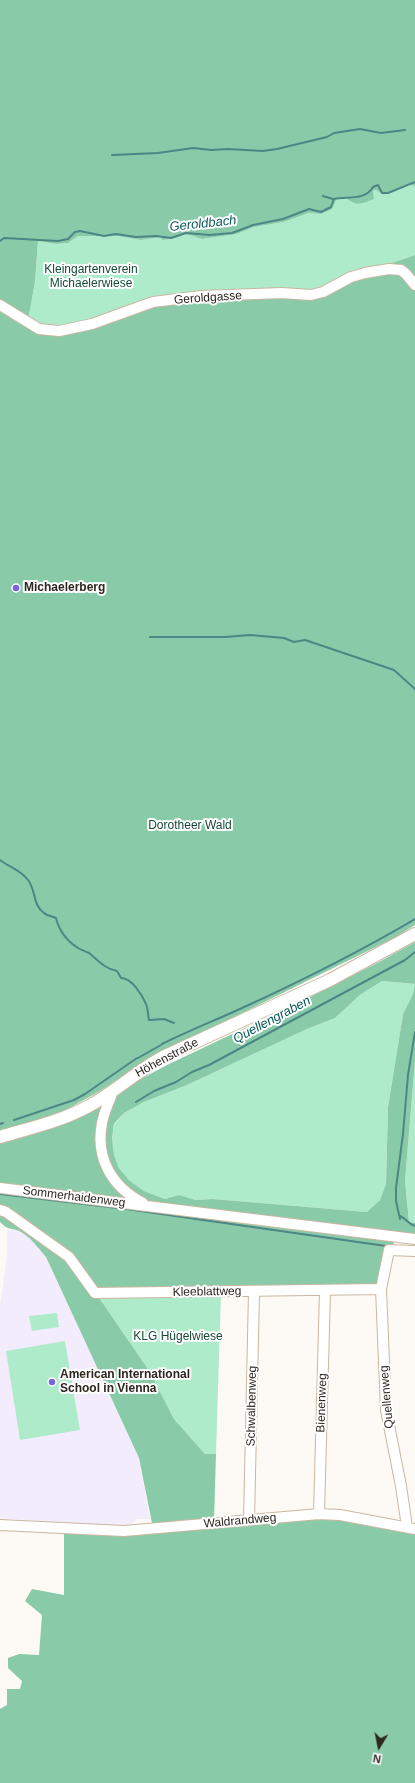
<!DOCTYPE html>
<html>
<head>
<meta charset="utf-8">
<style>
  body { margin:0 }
  #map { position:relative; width:415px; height:1783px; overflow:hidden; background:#fdf9f4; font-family:Arial,sans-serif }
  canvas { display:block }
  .north { position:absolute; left:359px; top:1727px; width:40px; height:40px; -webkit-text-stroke:3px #fff; paint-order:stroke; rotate:190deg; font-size:11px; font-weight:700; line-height:16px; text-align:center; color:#2d261e }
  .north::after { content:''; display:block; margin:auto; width:14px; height:18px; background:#2d261e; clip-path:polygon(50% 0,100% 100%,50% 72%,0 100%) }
</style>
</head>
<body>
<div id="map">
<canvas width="415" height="1783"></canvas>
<div class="north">N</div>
</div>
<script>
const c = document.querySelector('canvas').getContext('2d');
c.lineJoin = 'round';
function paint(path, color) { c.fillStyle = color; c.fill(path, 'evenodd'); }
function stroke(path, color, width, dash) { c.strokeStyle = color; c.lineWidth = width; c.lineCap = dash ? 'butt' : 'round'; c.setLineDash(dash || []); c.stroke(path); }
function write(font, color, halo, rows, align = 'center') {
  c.font = font + ' Arial,sans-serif'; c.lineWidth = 4; c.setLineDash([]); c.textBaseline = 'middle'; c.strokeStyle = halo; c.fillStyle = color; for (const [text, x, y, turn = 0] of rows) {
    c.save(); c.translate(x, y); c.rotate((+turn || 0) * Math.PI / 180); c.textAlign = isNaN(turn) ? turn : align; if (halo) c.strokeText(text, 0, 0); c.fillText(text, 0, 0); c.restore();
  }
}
const education = new Path2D(`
  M 7,1229 L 18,1231 L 30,1238 L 46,1257 L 139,1458 L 150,1519 L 137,1519 L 129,1526 L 80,1524 L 0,1518 L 0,1306 L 7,1256 Z`);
const green = new Path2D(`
  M 406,185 L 415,186 L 415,255 L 312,291 L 100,316 L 63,327 L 47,326 L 28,321 L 35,282 L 38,241 L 56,244 L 68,243 L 78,236 L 117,236 L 141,240 L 161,237 L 162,240 L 173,239 L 186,234 L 202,239 L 237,234 L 254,227 L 284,222 L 309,213 L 320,214 L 336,200 L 345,197 L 352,203 L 376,190 L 385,195 Z
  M 382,981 L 415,984 L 413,994 L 403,1014 L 388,1107 L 386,1184 L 380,1200 L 367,1212 L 213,1199 L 196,1200 L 179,1195 L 165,1199 L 144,1191 L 129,1180 L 119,1168 L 114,1155 L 112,1139 L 114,1125 L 124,1113 L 144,1102 L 187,1085 L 307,1029 L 335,1018 L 360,995 Z
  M 415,1062 L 415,1223 L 409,1222 L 405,1181 Z
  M 221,1294 L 216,1454 L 205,1454 L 174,1419 L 150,1372 L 100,1299 L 101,1296 Z
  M 57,1313 L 59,1327 L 32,1331 L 29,1316 Z
  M 65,1341 L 80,1430 L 20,1440 L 6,1351 Z`);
const forest = new Path2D(`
  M 0,0 L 415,0 L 415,186 L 406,185 L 384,195 L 376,190 L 373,191 L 374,199 C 362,204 355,207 345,197 L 336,200 L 332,209 L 320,214 L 309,213 L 284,222 L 254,227 L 237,234 L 202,239 L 186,234 L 173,239 L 162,240 L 161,237 L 141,240 L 117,236 L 78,236 L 68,243 L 56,244 L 38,241 L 35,282 L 28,321 L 47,326 L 63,327 L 100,316 L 143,300 L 198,293 L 312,291 L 415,255 L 415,925 L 394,938 L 143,1062 L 100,1091 L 64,1111 L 0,1132 Z
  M 415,942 L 415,984 L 382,981 L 360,995 L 335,1018 L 307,1029 L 187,1085 L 144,1102 L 124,1113 L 114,1124 L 112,1138 L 114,1155 L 119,1168 L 129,1180 L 144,1191 L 165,1199 L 179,1195 L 196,1200 L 213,1199 L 367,1212 L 380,1200 L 386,1184 L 388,1107 L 403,1014 L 413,994 L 415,984 L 415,1061 L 405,1181 L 409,1222 L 415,1223 L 415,1235 L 397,1233 L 390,1254 L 383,1292 L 101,1296 L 100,1299 L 150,1372 L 174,1419 L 205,1454 L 216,1454 L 214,1521 L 287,1521 L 333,1518 L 415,1533 L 415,1783 L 0,1783 L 0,1709 L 7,1705 L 7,1689 L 20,1689 L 22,1681 L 8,1668 L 8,1658 L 19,1654 L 39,1655 L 42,1615 L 25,1601 L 32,1589 L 64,1595 L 64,1533 L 154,1533 L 139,1458 L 46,1257 C 38,1248 30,1236 19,1231 C 9,1227 9,1231 0,1222 L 0,1144 L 68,1122 L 88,1113 L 139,1080 L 167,1065 L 306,999 L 379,962 Z`);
const stream = new Path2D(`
  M 112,155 L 158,153 L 193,148 L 211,150 L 228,149 L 263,151 L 277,149 L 327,137 L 334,133 L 360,129 L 381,133 L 405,130
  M 323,196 L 333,199
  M 0,241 L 4,238 L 58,241 L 68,239 L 75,232 L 80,231 L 104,236 L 116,234 L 136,237 L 156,236 L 171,238 L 186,233 L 210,235 L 232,233 L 253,225 L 283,219 L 309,209 L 321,212 L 331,207 L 334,199 C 348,196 365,201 373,187 L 378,185 L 382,193 L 388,193 L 415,182
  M 150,637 L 225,637 L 250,635 L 284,638 L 294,642 L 305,640 L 394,670 L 415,689
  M 0,860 C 9,867 21,870 28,880 C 36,890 33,906 44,913 C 47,916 52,916 56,918 C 59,930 67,941 78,948 C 81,950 85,951 89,953 C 98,960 105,969 117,971 L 121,978 C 132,978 142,995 146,1004 C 148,1009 148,1015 149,1020 L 164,1019 L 174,1023
  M 162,1044 C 188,1031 216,1020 242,1008 C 301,981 359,952 415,919
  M 138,1058 L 161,1045
  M 136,1102 L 154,1091 L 176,1082 L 192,1072 L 209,1065 L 405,960 L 415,952
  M 14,1120 L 74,1100 L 85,1094 L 137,1058
  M 0,1124 L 3,1123
  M 0,1194 L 126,1209 L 386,1246
  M 400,1216 C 407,1219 408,1224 415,1226
  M 400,1219 L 396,1201 L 396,1188 L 403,1134 L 408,1075 L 415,1032`);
const minor = new Path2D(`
  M 0,305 L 39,329 L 59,331 L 92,324 L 153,302 L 201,296 L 282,293 L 311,295 L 323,292 L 351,277 L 365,273 L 389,269 L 401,270 L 406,274 L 415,285
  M 113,1091 C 109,1102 104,1112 102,1123 C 95,1158 112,1187 143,1203
  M 0,1188 L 415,1239
  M 0,1210 L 6,1212 L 69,1257 L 95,1293 L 381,1289
  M 319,1514 L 325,1291
  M 249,1520 L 254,1292
  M 0,1525 L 124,1531 L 319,1514 L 340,1515 L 415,1529
  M 407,1527 L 401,1486 L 386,1410 L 381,1289 L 389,1250 L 415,1251`);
const major = new Path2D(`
  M 0,1137 C 30,1128 62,1121 89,1106 C 115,1092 137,1071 163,1057 L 330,980 L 415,934`);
const markers = [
  [16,588,4,"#7962dd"],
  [52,1382,4,"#7962dd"]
];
const parkNames = [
  ["Kleingartenverein",91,270],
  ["Michaelerwiese",91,284],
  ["Dorotheer Wald",190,826],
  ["KLG Hügelwiese",178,1337]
];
const streetNames = [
  ["Geroldgasse",208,298,-4],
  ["Höhenstraße",167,1058,-28],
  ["Sommerhaidenweg",74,1197,7],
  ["Kleeblattweg",207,1292,-1],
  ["Quellenweg",387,1397,-95],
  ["Bienenweg",322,1403,-88],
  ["Schwalbenweg",252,1406,-89],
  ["Waldrandweg",240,1521,-5]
];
const poiNames = [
  ["Michaelerberg",24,588],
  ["American International",60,1375],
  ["School in Vienna",60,1389]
];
const waterNames = [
  ["Geroldbach",203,224,-6],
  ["Quellengraben",272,1020,-28]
];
paint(education, '#f3ecfd');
paint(green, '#aeebcb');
paint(forest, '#89cba9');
stroke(stream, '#4c8786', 2);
stroke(minor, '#c9b7a1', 12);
stroke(major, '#c9b7a1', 14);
stroke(minor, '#fff', 10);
stroke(major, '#fff', 12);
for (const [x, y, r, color] of markers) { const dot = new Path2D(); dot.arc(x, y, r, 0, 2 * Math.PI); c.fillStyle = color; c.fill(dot); stroke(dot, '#fff', 1.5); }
write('12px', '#154a33', '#fff', parkNames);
write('12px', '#2d261e', '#fff', streetNames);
write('bold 12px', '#2d261e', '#fff', poiNames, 'left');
write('italic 13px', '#0c595b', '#fff', waterNames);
</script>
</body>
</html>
